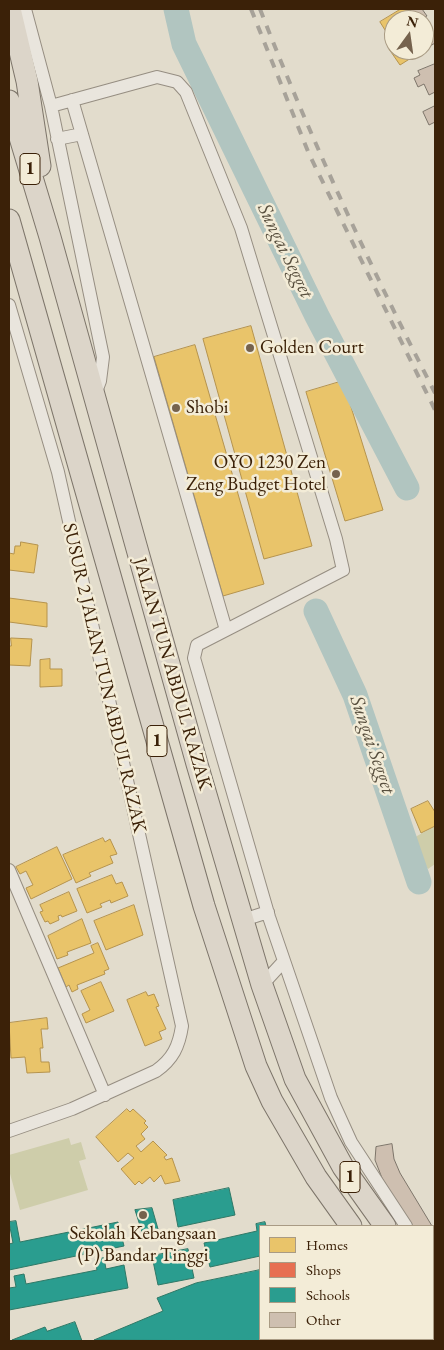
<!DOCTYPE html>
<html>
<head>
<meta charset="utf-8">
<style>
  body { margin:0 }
  #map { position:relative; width:444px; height:1350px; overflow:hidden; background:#e2dccc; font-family:"EB Garamond",serif }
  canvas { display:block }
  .frame { position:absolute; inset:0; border:10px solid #3b2108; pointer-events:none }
  .legend { position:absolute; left:259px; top:1225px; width:175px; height:115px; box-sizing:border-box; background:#f3ecd7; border:1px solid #a99b84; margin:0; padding:6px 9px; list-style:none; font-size:15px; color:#3b2108 }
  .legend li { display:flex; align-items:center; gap:10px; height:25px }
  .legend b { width:25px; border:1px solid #a99b84 }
  .north { position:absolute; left:384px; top:10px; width:50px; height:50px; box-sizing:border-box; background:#f3ecd7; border:1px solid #a99b84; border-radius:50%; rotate:14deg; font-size:14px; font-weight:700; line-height:20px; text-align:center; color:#3b2108 }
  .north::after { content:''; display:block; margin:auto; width:18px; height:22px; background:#75624d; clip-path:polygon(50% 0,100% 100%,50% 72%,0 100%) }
</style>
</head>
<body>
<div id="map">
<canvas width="444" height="1350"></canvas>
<div class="frame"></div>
<ul class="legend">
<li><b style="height:14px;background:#e9c46a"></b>Homes</li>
<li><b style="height:14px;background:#e76f51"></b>Shops</li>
<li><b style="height:14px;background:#2a9d8f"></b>Schools</li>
<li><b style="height:14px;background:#cebfb0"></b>Other</li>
</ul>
<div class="north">N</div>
</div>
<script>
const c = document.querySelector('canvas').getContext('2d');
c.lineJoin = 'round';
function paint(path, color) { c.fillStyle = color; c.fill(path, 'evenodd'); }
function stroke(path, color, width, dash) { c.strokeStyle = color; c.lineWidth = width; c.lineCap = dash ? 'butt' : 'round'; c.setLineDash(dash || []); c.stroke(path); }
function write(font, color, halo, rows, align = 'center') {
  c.font = font + ' "EB Garamond",serif'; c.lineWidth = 5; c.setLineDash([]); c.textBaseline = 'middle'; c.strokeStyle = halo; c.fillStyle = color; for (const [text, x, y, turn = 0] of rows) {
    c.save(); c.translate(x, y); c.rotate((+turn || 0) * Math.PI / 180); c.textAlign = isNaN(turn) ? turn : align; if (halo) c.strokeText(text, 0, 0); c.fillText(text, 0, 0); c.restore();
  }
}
const green = new Path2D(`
  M 435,826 L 435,864 L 428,869 L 408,841 Z
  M 69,1138 L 71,1145 L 81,1142 L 86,1159 L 79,1161 L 88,1190 L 20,1210 L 9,1170 L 9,1155 Z
  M 282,1339 L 316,1339 L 316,1341 L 273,1341 Z`);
const homes = new Path2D(`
  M 401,9 L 410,9 L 417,20 L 394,20 L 394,36 L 390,38 L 380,22 Z
  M 424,43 L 427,48 L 400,65 L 389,49 L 394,46 L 394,50 L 424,50 Z
  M 251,326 L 312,546 L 264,559 L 203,339 Z
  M 195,345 L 264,584 L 223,596 L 154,357 Z
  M 343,381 L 383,510 L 345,521 L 306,392 Z
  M 21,542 L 38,545 L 34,573 L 9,570 L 9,553 L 14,554 L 15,546 L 20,546 Z
  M 9,598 L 47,603 L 47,627 L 9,622 Z
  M 11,638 L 32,639 L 30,666 L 9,665 L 9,646 L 11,646 Z
  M 50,659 L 50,669 L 62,669 L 62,686 L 40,687 L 40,660 Z
  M 428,801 L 435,812 L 435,826 L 421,833 L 411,809 Z
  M 103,838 L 105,842 L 110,839 L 117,854 L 110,856 L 113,863 L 89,873 L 91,876 L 76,883 L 63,855 Z
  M 57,847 L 72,879 L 31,899 L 26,888 L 33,885 L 26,871 L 20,874 L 16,867 Z
  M 112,875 L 116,884 L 122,882 L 128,896 L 111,903 L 110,900 L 100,904 L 102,907 L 87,913 L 77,889 Z
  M 69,892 L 77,911 L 62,917 L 61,915 L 58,916 L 59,920 L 50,924 L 48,921 L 45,922 L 40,912 L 43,911 L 40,905 Z
  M 134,905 L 143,935 L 106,950 L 94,921 Z
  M 82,919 L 91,943 L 67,952 L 68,955 L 57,959 L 48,936 Z
  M 98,943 L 109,969 L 104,971 L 105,974 L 77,985 L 78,989 L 72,992 L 69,985 L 66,987 L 58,968 L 94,953 L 91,946 Z
  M 101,982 L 114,1011 L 86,1023 L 82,1014 L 90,1010 L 81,991 Z
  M 146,992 L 148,996 L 154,994 L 159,1006 L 156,1007 L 166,1029 L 159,1032 L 162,1039 L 145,1046 L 127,1000 Z
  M 47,1018 L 48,1029 L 41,1029 L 43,1048 L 40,1048 L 41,1062 L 49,1062 L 50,1072 L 27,1073 L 25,1057 L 11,1058 L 9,1023 Z
  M 127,1109 L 130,1112 L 133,1109 L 146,1121 L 144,1123 L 148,1127 L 141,1134 L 145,1139 L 136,1146 L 141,1152 L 153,1141 L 167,1155 L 164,1157 L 166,1160 L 172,1158 L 180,1181 L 165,1184 L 161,1175 L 154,1182 L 150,1177 L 142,1184 L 139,1181 L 135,1185 L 121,1169 L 134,1158 L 128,1153 L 118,1162 L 96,1137 Z`);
const shops = new Path2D(`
  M 338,1339 L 384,1339 L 385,1341 L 339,1341 Z`);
const schools = new Path2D(`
  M 229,1188 L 235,1215 L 178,1227 L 173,1200 Z
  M 152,1208 L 158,1229 L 155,1229 L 156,1233 L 143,1235 L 135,1210 Z
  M 16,1221 L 20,1242 L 118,1222 L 124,1246 L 9,1270 L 9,1244 L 13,1243 L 9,1222 Z
  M 265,1222 L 266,1226 L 260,1226 L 260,1256 L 210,1267 L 204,1243 L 257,1231 L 256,1224 Z
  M 188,1249 L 194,1278 L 158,1285 L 152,1256 Z
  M 104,1258 L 106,1269 L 124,1265 L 128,1288 L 9,1310 L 9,1288 L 16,1287 L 14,1276 L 24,1274 L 26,1284 L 97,1270 L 95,1260 Z
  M 260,1270 L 260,1339 L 263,1339 L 257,1341 L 94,1340 L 163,1311 L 157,1298 L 196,1283 Z
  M 75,1322 L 82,1341 L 12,1340 L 45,1327 L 47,1331 Z`);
const river = new Path2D(`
  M 176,9 L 184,44 L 317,316 L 407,488
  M 316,611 L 355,695 L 419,882`);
const building = new Path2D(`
  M 410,9 L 422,9 L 427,16 L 417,20 Z
  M 427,25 L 435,38 L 435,43 L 427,48 L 424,43 L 424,27 Z
  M 435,64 L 435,92 L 429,95 L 424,84 L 418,87 L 414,78 L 420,75 L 418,71 Z
  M 435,106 L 435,122 L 429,125 L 423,112 Z
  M 392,1144 L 394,1159 L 400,1173 L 432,1226 L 411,1226 L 382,1178 L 375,1160 L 376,1147 Z
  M 433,1227 L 435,1228 L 435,1252 L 433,1250 Z`);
const minor = new Path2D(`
  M 25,9 L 51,106 L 103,357 L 100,381 L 95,394
  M 72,100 L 226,630
  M 51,106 L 157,77 L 177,82 L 186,92 L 241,228 L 336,539 L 343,570 L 197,645 L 194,658 L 269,917 L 331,1098 L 351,1142 L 406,1226
  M 57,139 L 82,134
  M 9,305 L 58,472 L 182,1026 C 179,1046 173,1059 156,1071 L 72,1109 L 9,1131
  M 9,870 L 105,1095
  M 243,920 L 268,912
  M 262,985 L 284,961
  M 433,1265 L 435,1268`);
const tertiary = new Path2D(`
  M 394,1339 L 395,1341`);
const trunk = new Path2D(`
  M 10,9 L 27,81 L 40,166
  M 9,101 L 50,237 L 197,764 L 262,985 L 295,1079 L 343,1167 L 385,1226
  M 9,220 L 204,906 L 256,1066 L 272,1101 L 316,1177 L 351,1226
  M 433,1285 L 435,1288
  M 433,1318 L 435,1321
  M 432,1339 L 434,1341`);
const rail = new Path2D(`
  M 251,9 L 309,154 L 435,410
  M 260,9 C 311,140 371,268 435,393`);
const markers = [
  [250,348,5,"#75624d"],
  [176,408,5,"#75624d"],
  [336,474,5,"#75624d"],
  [143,1215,5,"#75624d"]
];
const shields = [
  [30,169,20],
  [157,741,20],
  [350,1177,20]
];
const shieldNames = [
  ["1",30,169],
  ["1",157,741],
  ["1",350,1177]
];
const poiNames = [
  ["Golden Court",260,348],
  ["Shobi",186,408],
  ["OYO 1230 Zen",326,463,"right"],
  ["Zeng Budget Hotel",326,485,"right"],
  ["Sekolah Kebangsaan",143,1234,"center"],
  ["(P) Bandar Tinggi",143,1256,"center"]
];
const streetNames = [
  ["JALAN TUN ABDUL RAZAK",172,674,74],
  ["SUSUR 2 JALAN TUN ABDUL RAZAK",104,678,77]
];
const waterNames = [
  ["Sungai Segget",285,251,64],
  ["Sungai Segget",372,745,71]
];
paint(green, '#cecdaa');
paint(homes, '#e9c46a');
stroke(homes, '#b5934d', 1);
paint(shops, '#e76f51');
stroke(shops, '#b3583b', 1);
paint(schools, '#2a9d8f');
stroke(schools, '#2f7866', 1);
stroke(river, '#b1c5c0', 25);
paint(building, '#cebfb0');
stroke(building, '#7d756a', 1);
stroke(minor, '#968e82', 14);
stroke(tertiary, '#968e82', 17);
stroke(trunk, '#7d756a', 23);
stroke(minor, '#e9e5dd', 12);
stroke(tertiary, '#e9e5dd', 15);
stroke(trunk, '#dcd5c9', 21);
stroke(rail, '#a7a299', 4, [9, 9]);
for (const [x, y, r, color] of markers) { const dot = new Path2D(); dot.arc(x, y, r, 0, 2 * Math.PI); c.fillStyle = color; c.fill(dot); stroke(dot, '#f3ecd7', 2); }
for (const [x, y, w] of shields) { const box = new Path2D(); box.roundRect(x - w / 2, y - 15.5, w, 31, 4); c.fillStyle = '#f3ecd7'; c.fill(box); stroke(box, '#3b2108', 1); }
write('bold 18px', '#3b2108', null, shieldNames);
write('19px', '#3b2108', '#f3ecd7', poiNames, 'left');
write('19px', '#3b2108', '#f3ecd7', streetNames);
write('italic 20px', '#584f3e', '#f3ecd7', waterNames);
</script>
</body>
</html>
